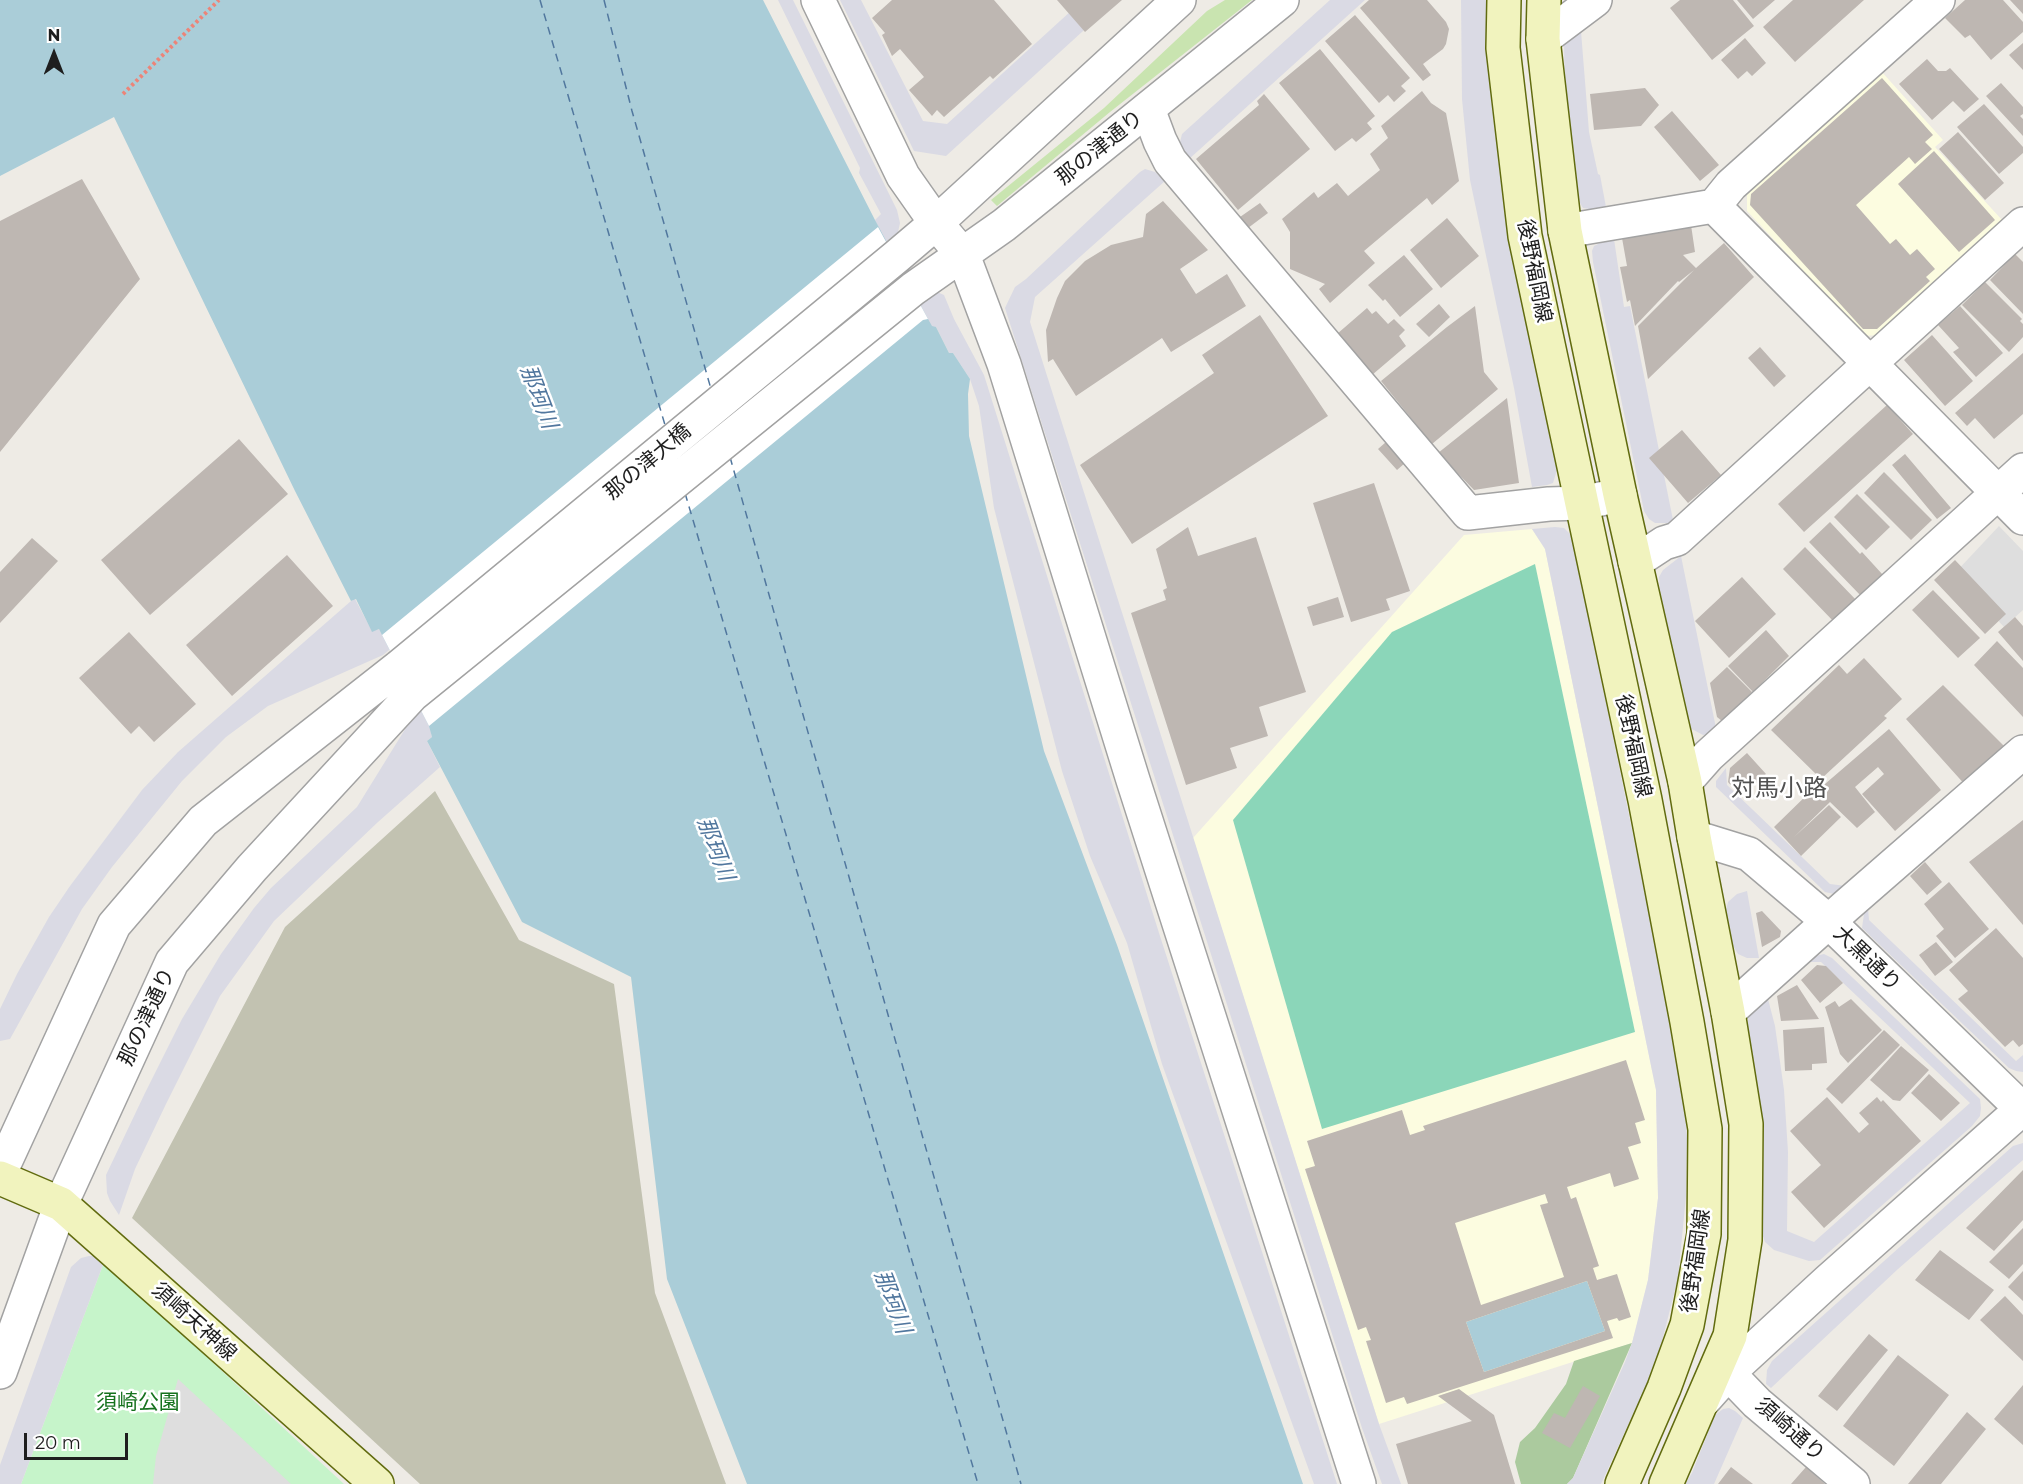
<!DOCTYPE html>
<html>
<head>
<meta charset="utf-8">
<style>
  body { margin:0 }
  #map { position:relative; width:2023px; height:1484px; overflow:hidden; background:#eeebe5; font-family:Montserrat,sans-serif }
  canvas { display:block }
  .north { position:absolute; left:24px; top:24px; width:60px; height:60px; -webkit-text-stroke:4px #fff; paint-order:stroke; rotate:0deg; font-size:16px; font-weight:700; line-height:24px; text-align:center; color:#1e1e1e }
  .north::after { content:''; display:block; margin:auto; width:21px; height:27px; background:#1e1e1e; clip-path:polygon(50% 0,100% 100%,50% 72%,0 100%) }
  .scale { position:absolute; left:24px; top:1433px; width:104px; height:27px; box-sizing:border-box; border:3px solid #1e1e1e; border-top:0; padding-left:8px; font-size:18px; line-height:21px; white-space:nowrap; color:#1e1e1e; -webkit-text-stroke:4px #fff; paint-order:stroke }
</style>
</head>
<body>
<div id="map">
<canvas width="2023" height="1484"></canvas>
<div class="north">N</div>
<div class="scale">20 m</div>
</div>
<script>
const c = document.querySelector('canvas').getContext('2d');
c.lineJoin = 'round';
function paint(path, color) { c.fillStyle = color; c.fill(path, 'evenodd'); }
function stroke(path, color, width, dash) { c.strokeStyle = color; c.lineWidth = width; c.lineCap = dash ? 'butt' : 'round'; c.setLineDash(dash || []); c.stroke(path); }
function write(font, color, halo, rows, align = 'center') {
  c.font = font + ' Montserrat,"Noto Sans JP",sans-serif'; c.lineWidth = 5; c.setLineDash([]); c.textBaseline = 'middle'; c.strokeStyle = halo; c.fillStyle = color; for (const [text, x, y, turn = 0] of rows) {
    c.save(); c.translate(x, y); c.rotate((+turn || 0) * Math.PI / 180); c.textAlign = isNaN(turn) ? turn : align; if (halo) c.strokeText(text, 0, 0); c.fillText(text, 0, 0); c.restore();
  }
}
const education = new Path2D(`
  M 1881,71 L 1943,140 L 1935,147 L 2003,221 L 1879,335 L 1864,336 L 1747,211 L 1747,193 Z
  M 1532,529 L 1545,549 L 1656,1090 L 1658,1198 L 1648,1280 L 1632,1343 L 1379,1424 L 1193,838 L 1464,535 Z`);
const construction = new Path2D(`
  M 435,791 L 519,940 L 614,984 L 655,1293 L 726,1484 L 420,1484 L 132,1218 L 285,927 Z`);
const grass = new Path2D(`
  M 1225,0 L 1252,0 L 1110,112 L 997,206 L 991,200 L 1104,108 L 1207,11 Z`);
const forest = new Path2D(`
  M 1632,1343 L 1573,1478 L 1567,1484 L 1521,1484 L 1515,1462 L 1520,1442 L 1535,1428 L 1566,1384 L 1574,1361 Z`);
const park = new Path2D(`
  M 104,1262 L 344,1484 L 21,1484 Z`);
const pitch = new Path2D(`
  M 1535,564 L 1635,1032 L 1322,1129 L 1233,820 L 1392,632 Z`);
const parking = new Path2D(`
  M 1999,526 L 2023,551 L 2023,610 L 2004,627 L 1954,574 Z
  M 178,1379 L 291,1484 L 153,1484 L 156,1456 Z`);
const plaza = new Path2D(`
  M 778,0 L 793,0 L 897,210 L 900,223 L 898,232 L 383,655 L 268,706 L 226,737 L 182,781 L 112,867 L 82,909 L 10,1039 L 0,1041 L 0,1009 L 17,974 L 49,917 L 70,886 L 142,790 L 178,752 L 351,601 L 355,599 L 372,631 L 379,629 L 382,634 L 878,227 L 875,220 L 881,214 L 859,173 L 860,168 Z
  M 840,0 L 861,0 L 923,121 L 947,124 L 1083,0 L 1117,0 L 946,156 L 914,151 Z
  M 1330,0 L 1365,0 L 1188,160 L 1179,146 L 1182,134 Z
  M 1461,0 L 1489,0 L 1491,98 L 1504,206 L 1557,470 L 1553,483 L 1547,485 L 1532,487 L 1514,388 L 1470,180 L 1462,99 Z
  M 1581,31 L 1589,132 L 1598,174 L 1600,175 L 1606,207 L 1595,210 L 1583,208 L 1580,203 L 1565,98 L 1564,45 L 1571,37 Z
  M 1145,169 L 1155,172 L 1165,181 L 1035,297 L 1030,322 L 1379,1424 L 1401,1484 L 1382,1484 L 1362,1428 L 1005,308 L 1015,287 L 1026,279 L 1140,172 Z
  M 1614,239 L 1624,307 L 1630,306 L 1673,520 L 1669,523 L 1655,523 L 1649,519 L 1644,511 L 1593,262 L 1592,251 L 1594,246 L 1602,242 Z
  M 937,292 L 944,295 L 954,319 L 984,375 L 1159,933 L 1337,1484 L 1314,1484 L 1162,1064 L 1127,943 L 1090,856 L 1062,771 L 994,508 L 979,406 L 970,379 L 953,353 L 949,353 L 936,327 L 431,732 L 432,737 L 427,741 L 440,767 L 378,822 L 274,921 L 220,996 L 166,1104 L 135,1169 L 119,1215 L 110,1201 L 107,1193 L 106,1175 L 145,1093 L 182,1019 L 221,954 L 254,908 L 271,888 L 357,807 L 412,718 L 924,299 Z
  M 1555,527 L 1564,528 L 1572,536 L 1670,1016 L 1683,1084 L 1687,1138 L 1686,1196 L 1678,1278 L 1660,1349 L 1651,1375 L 1601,1484 L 1567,1484 L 1573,1478 L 1625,1362 L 1632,1343 L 1648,1280 L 1658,1198 L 1656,1090 L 1545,549 L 1532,529 Z
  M 1681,556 L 1717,733 L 1703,735 L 1688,727 L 1660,590 L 1659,577 L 1663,570 Z
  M 1726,768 L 1727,785 L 1830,884 L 1846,886 L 1834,894 L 1825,892 L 1716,787 L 1716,781 Z
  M 1747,891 L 1759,958 L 1747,958 L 1738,954 L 1732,944 L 1725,913 L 1728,902 L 1737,894 Z
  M 1868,908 L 1869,920 L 2016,1061 L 2023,1055 L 2023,1072 L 2016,1071 L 2009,1068 L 1862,928 L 1864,914 Z
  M 1824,954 L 1832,958 L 1980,1099 L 1981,1108 L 1980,1116 L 1972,1126 L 1820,1260 L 1809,1261 L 1774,1250 L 1765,1242 L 1761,1231 L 1761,1111 L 1746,1030 L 1750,1011 L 1768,999 L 1775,1026 L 1784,1090 L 1788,1152 L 1787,1231 L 1814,1242 L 1970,1103 L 1821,962 L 1807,962 L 1811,957 Z
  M 2023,1143 L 2023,1160 L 1898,1269 L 1771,1388 L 1766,1384 L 1767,1370 L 1772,1361 L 2013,1146 Z
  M 89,1256 L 97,1256 L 104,1262 L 21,1484 L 0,1484 L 0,1465 L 71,1267 L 81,1258 Z
  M 1729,1408 L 1735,1411 L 1743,1418 L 1714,1484 L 1685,1484 L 1692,1473 L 1715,1415 L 1723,1409 Z`);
const water = new Path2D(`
  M 0,0 L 763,0 L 875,220 L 928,319 L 932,326 L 936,327 L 949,353 L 953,353 L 970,379 L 968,394 L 969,436 L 1044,751 L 1117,945 L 1303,1484 L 747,1484 L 667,1279 L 631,977 L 522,922 L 427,741 L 432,737 L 429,726 L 382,635 L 379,629 L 372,632 L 356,599 L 351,601 L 295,491 L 114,117 L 0,176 Z
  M 1587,1281 L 1605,1331 L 1484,1372 L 1466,1322 Z`);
const pier = new Path2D(`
  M 878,227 L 928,319 L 923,320 L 429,726 L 382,635 Z`);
const ferry = new Path2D(`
  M 540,0 L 665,425
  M 604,0 L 632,111 L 711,389
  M 730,457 L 1021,1484
  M 685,493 L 978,1484`);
const building = new Path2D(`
  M 892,0 L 994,0 L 1032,44 L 993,79 L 990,76 L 944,117 L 937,110 L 932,116 L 909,90 L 924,77 L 900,49 L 892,56 L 882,35 L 885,33 L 872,18 Z
  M 1057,0 L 1122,0 L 1085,32 Z
  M 1369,0 L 1427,0 L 1446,22 L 1449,29 L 1446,44 L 1443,49 L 1423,64 L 1431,75 L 1423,81 L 1360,8 Z
  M 1680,0 L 1733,0 L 1754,26 L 1712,60 L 1670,8 Z
  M 1737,0 L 1775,0 L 1753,19 Z
  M 1793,0 L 1864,0 L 1795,62 L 1763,27 Z
  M 1965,0 L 2003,0 L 2023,22 L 2023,32 L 1991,60 L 1970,35 L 1965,38 L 1945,18 Z
  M 2010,0 L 2023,0 L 2023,14 Z
  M 1355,15 L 1410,78 L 1401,86 L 1406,91 L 1394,102 L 1388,95 L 1379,103 L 1325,41 Z
  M 1745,38 L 1766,63 L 1752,76 L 1747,71 L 1738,79 L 1721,60 Z
  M 2023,43 L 2023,70 L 2009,55 Z
  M 1320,49 L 1375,116 L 1367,123 L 1372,129 L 1356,142 L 1352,138 L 1335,151 L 1279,83 Z
  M 1927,59 L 1938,71 L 1946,71 L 1950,68 L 1979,99 L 1964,112 L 1953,101 L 1932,120 L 1899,84 Z
  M 1882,78 L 1933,135 L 1925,142 L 1932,149 L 1915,164 L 1909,157 L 1856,205 L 1890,244 L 1896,239 L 1910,255 L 1917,249 L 1935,269 L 1926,277 L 1930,281 L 1877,329 L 1863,329 L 1750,205 L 1751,194 Z
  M 2001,83 L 2023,107 L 2023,114 L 2020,116 L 2023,119 L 2023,136 L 1986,96 Z
  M 1645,88 L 1659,105 L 1641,126 L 1594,130 L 1590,94 Z
  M 1422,91 L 1431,103 L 1446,113 L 1459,181 L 1432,205 L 1427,198 L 1364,251 L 1375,263 L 1330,303 L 1319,289 L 1325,284 L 1290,269 L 1290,232 L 1282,219 L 1314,192 L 1318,198 L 1337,183 L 1348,196 L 1380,170 L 1370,154 L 1388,138 L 1381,126 Z
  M 1264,94 L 1310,149 L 1238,210 L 1196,159 L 1259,105 L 1257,101 Z
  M 1984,104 L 2023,147 L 2023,153 L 1999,174 L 1957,127 Z
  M 1672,111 L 1719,165 L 1700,181 L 1654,127 Z
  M 1958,132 L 2004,183 L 1985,200 L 1939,149 Z
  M 1934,151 L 1995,220 L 1959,252 L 1898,184 Z
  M 82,179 L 140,279 L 0,452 L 0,221 Z
  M 1163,201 L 1208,250 L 1180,269 L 1196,294 L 1227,274 L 1246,306 L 1171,352 L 1162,338 L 1076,396 L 1053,359 L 1048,362 L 1046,330 L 1057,298 L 1065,281 L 1085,261 L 1111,245 L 1143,237 L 1146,214 Z
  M 1260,203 L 1268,213 L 1248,228 L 1240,217 Z
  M 1447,218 L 1479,256 L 1441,288 L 1410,250 Z
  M 1691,225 L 1695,252 L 1683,255 L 1696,268 L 1724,243 L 1754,277 L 1648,379 L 1638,326 L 1694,270 L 1679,282 L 1678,281 L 1635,326 L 1630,300 L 1627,302 L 1620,267 L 1627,266 L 1622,238 Z
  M 2015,254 L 2023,262 L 2023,314 L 1990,280 Z
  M 1404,255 L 1433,289 L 1400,317 L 1385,299 L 1383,301 L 1368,285 Z
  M 1985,282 L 2022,319 L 2020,321 L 2023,324 L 2023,337 L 2009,352 L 1962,305 Z
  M 1439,304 L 1450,317 L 1429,337 L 1416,324 Z
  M 1475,306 L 1484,372 L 1498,389 L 1432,444 L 1381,381 L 1447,327 Z
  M 1960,306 L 2003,353 L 1976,377 L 1953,352 L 1959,348 L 1938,325 Z
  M 1367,308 L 1372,314 L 1376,311 L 1388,324 L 1394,319 L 1405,330 L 1399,336 L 1406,346 L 1372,375 L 1337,334 Z
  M 1260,315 L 1328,416 L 1132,544 L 1080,465 L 1214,373 L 1202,355 Z
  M 1932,335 L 1973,381 L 1945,406 L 1904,360 Z
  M 1760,347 L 1786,376 L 1774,387 L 1748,358 Z
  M 2023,353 L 2023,414 L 1994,439 L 1975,418 L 1967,426 L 1955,413 Z
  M 1507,398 L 1519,483 L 1474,490 L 1438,453 Z
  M 1887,405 L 1913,434 L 1804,532 L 1778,504 Z
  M 1682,430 L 1721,475 L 1688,503 L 1649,458 Z
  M 239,439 L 288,494 L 150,615 L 101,560 Z
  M 1386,442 L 1405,463 L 1397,470 L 1378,449 Z
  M 1905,454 L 1951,508 L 1937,519 L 1892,465 Z
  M 1884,472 L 1932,520 L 1911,540 L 1864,493 Z
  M 1374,483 L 1410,591 L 1386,599 L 1390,610 L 1351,622 L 1313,503 Z
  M 1857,494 L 1890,527 L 1866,550 L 1834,517 Z
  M 1830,522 L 1860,554 L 1862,552 L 1883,575 L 1861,596 L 1809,542 Z
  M 1188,527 L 1198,556 L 1256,537 L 1306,692 L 1259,707 L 1268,736 L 1230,748 L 1237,768 L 1186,785 L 1131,613 L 1166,600 L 1163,590 L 1167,588 L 1156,549 Z
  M 32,538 L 58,561 L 0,623 L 0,572 Z
  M 1805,547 L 1858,602 L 1836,624 L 1783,569 Z
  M 287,555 L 333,606 L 232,696 L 186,645 Z
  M 1955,560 L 2006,614 L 1985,634 L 1934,580 Z
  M 1742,577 L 1776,614 L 1729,658 L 1695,621 Z
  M 1933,590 L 1980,638 L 1958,658 L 1912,610 Z
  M 1338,597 L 1344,617 L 1313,626 L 1307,607 Z
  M 2015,617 L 2023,626 L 2023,661 L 1998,632 Z
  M 1766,630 L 1789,656 L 1753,692 L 1728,666 Z
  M 129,632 L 196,704 L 154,742 L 139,726 L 131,734 L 79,678 Z
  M 1997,641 L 2023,668 L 2023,717 L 1974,665 Z
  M 1864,658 L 1902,699 L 1884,716 L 1887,718 L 1821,779 L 1771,730 L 1839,665 L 1847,674 Z
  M 1727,667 L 1752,692 L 1722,721 L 1717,717 L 1710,683 Z
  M 1943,685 L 2009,751 L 1967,787 L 1906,719 Z
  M 1889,729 L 1941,790 L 1895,831 L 1862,794 L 1884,774 L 1878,767 L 1855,787 L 1875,812 L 1857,828 L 1830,802 L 1794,837 L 1829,805 L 1841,817 L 1801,856 L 1774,827 L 1815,787 L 1818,790 Z
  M 1747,753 L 1766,774 L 1741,797 L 1728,782 L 1730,768 Z
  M 2023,820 L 2023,925 L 1969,862 Z
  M 1925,862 L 1942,882 L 1927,895 L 1910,876 Z
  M 1949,882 L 1989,929 L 1955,958 L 1936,936 L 1944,929 L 1924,904 Z
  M 1762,911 L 1781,931 L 1780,937 L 1762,947 L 1756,913 Z
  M 1996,928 L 2023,958 L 2023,1044 L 2019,1047 L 2013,1040 L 2005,1047 L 1958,999 L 1968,991 L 1949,970 Z
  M 1936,942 L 1953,962 L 1935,976 L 1919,955 Z
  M 1817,965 L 1826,966 L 1843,983 L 1820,1003 L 1801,980 Z
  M 1797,985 L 1819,1019 L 1781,1021 L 1777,996 Z
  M 1851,999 L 1882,1030 L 1848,1063 L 1840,1054 L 1825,1007 L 1835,1001 L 1839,1007 Z
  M 1824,1027 L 1827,1063 L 1812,1064 L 1812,1070 L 1785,1071 L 1783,1030 Z
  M 1884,1030 L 1900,1045 L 1842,1104 L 1826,1089 Z
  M 1901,1046 L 1929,1070 L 1900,1101 L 1893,1100 L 1870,1080 Z
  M 1626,1060 L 1645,1120 L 1635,1123 L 1641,1143 L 1628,1147 L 1639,1179 L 1614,1187 L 1610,1173 L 1567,1187 L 1571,1199 L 1576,1197 L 1599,1266 L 1593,1268 L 1597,1280 L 1617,1274 L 1631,1317 L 1619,1321 L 1617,1318 L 1607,1321 L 1613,1338 L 1407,1404 L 1404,1397 L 1386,1403 L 1366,1341 L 1371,1340 L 1366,1327 L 1358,1330 L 1305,1169 L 1315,1166 L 1307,1141 L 1402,1110 L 1410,1135 L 1425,1130 L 1423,1126 ZM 1545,1194 L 1548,1203 L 1540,1205 L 1564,1277 L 1481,1305 L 1455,1223 ZM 1587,1281 L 1605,1331 L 1484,1372 L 1466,1322 Z
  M 1929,1074 L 1960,1103 L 1941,1121 L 1911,1093 Z
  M 1827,1097 L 1859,1133 L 1869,1124 L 1859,1113 L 1877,1097 L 1881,1102 L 1883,1100 L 1921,1141 L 1824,1228 L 1791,1192 L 1821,1165 L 1790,1131 Z
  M 2023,1170 L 2023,1220 L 1994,1251 L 1966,1228 Z
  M 2023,1228 L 2023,1264 L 2009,1279 L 1989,1262 Z
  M 1940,1250 L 1994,1290 L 1969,1320 L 1915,1280 Z
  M 2023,1271 L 2023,1301 L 2008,1287 Z
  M 2005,1296 L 2023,1315 L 2023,1361 L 1980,1320 Z
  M 1869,1334 L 1888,1350 L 1837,1411 L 1818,1396 Z
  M 1898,1355 L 1949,1395 L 1894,1466 L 1843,1426 Z
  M 2023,1385 L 2023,1445 L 1994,1419 Z
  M 1583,1386 L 1600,1396 L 1570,1448 L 1542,1433 L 1554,1413 L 1565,1418 Z
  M 1459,1389 L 1494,1415 L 1515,1484 L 1408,1484 L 1396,1444 L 1472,1421 L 1438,1396 Z
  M 1967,1412 L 1986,1429 L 1941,1484 L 1908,1484 Z
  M 1731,1467 L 1753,1484 L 1718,1484 Z
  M 1806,1467 L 1825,1484 L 1791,1484 Z`);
const path = new Path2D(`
  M 123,94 L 219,0`);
const minor = new Path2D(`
  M 1543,39 L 1595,0
  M 1148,109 L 1160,141 L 1170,161 L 1468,513 L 1549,504 L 1581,503 L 1620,495
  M 1714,206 L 2023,518
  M 1565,231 L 1714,206 L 1731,185 L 1938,0
  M 1635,562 L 1664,543 L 1677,539 L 2023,224
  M 1685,782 L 1708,756 L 2023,470
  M 1728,1012 L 1846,906 L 2023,752
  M 1728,1373 L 1757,1403 L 1853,1484
  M 1704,1400 L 1728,1373 L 1828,1281 L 2023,1108`);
const tertiary = new Path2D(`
  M 818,0 L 903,176 L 936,223 L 963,255 L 1004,364 L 1133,780 L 1359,1484
  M 1694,837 L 1749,854 L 1828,921 L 2023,1110
  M 0,1173 L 114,925 L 203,821 L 399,667 L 896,257 L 936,223 L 1179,0
  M 0,1372 L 61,1204 L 172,962 L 252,868 L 412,695 L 913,289 L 1004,225 L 1282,0`);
const secondary = new Path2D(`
  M 1504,0 L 1503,48 L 1525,236 L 1645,800 L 1687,1022 L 1705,1129 L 1704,1234 L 1687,1325 L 1664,1388 L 1622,1484
  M 1544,0 L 1543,39 L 1565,231 L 1620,495 L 1685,782 L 1694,837 L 1728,1012 L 1746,1124 L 1745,1240 L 1730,1336 L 1666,1484
  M 0,1178 L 61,1204 L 377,1484`);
const streetNames = [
  ["那の津通り",1100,148,-39],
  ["後野福岡線",1534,271,79],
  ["那の津大橋",648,462,-40],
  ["後野福岡線",1633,746,78],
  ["大黒通り",1867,959,44],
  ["那の津通り",147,1017,-65],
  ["後野福岡線",1696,1261,-82],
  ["須崎天神線",194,1322,42],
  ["須崎通り",1790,1430,41]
];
const parkNames = [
  ["須崎公園",138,1403]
];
const waterNames = [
  ["那珂川",538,397,69],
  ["那珂川",715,849,69],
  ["那珂川",892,1302,69]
];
const quarterNames = [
  ["対馬小路",1779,789]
];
paint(education, '#fcfce0');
paint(construction, '#c2c2b1');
paint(grass, '#c9e4b0');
paint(forest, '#abca9e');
paint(park, '#c6f4ca');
paint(pitch, '#8bd6b9');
paint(parking, '#dedede');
paint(plaza, '#dadae4');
paint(water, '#aacdd8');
paint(pier, '#fff');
stroke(ferry, '#51779e', 1.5, [8, 6]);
paint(building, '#beb7b2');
stroke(minor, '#a2a2a2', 36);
stroke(tertiary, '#a2a2a2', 36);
stroke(secondary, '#616b0f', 36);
stroke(path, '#ec8478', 4, [3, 3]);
stroke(minor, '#fff', 33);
stroke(tertiary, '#fff', 33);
stroke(secondary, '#f1f3be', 33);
write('21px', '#1e1e1e', '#fff', streetNames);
write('21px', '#16721e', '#fff', parkNames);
write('italic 22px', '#51779e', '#fff', waterNames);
write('24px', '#515151', '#fff', quarterNames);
</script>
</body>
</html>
